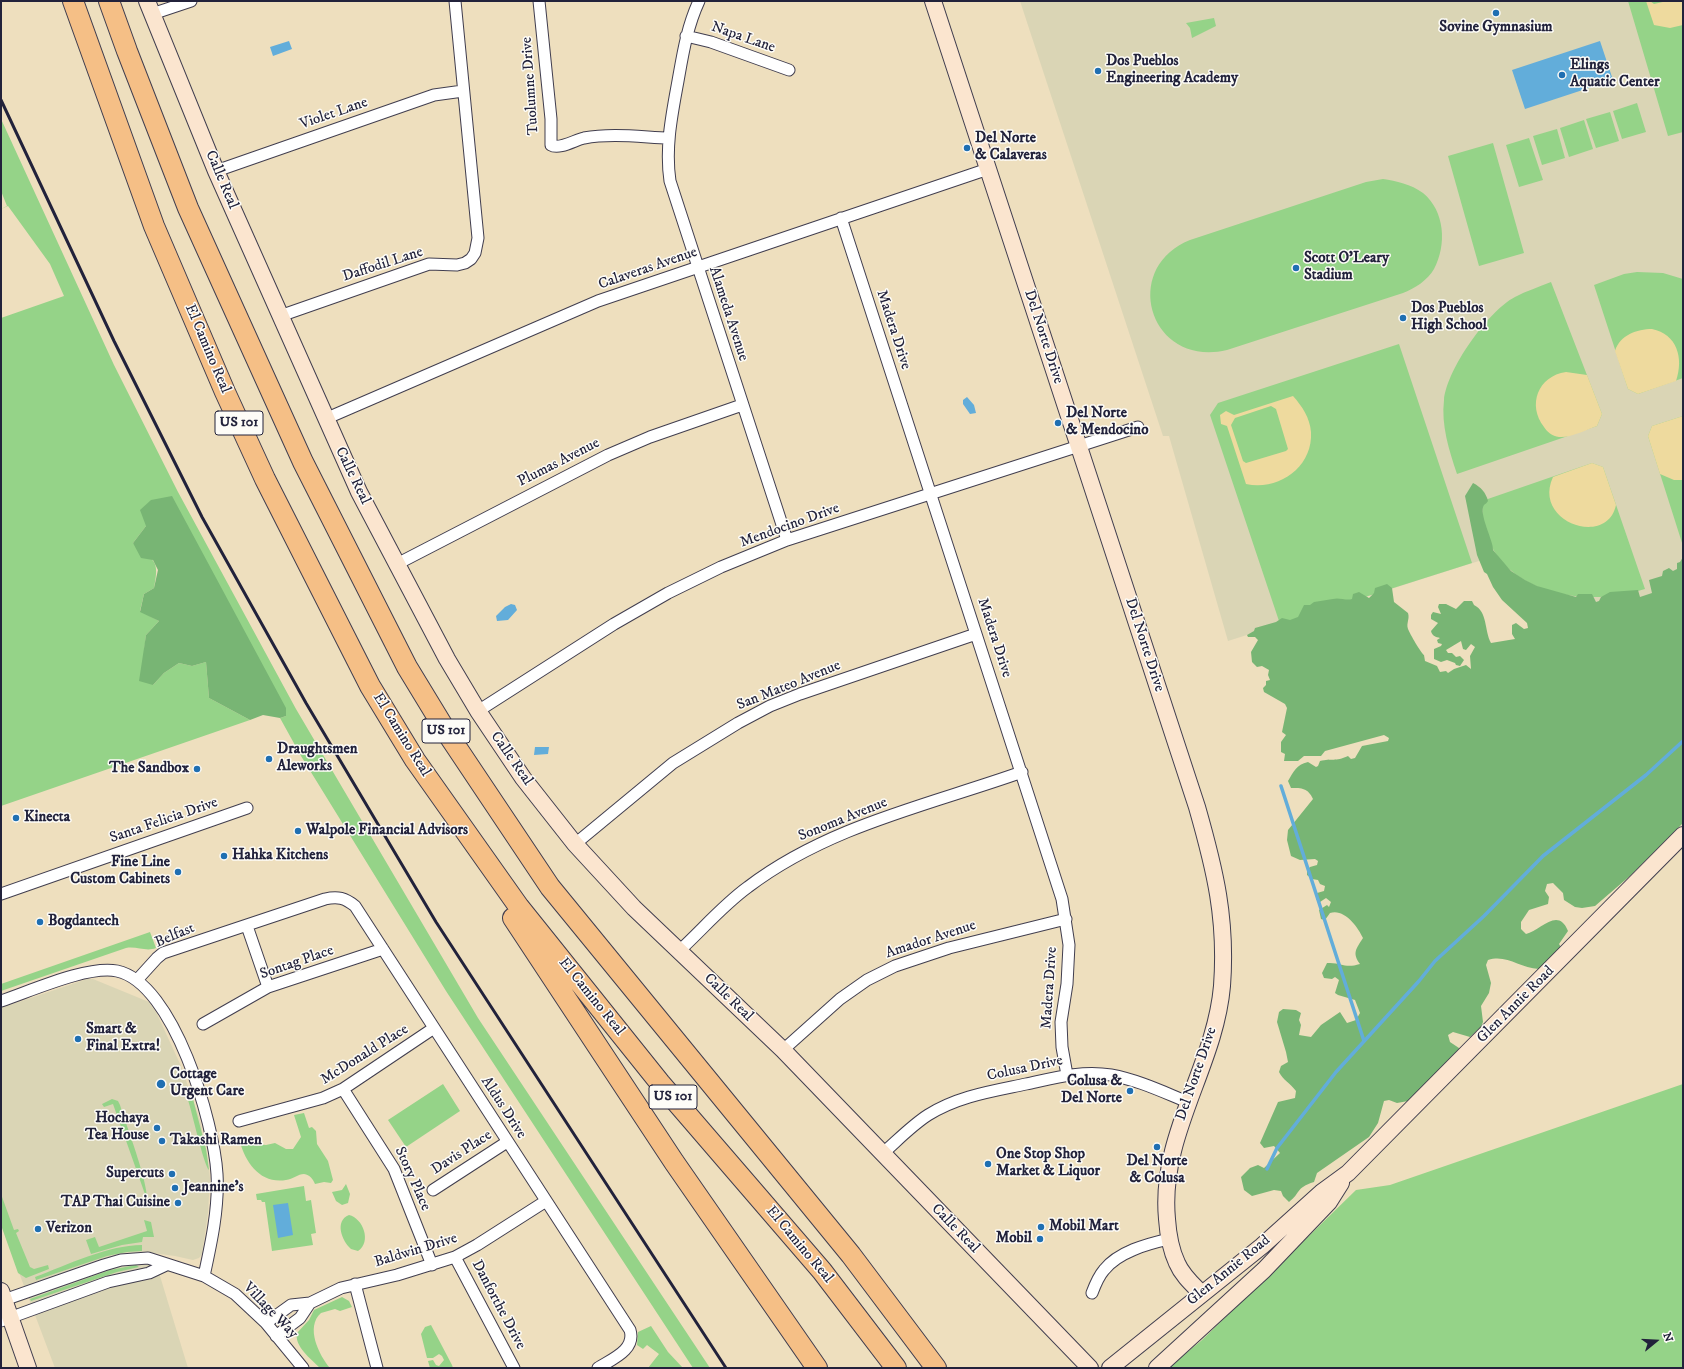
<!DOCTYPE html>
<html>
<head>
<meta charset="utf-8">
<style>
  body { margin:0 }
  #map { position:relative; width:1684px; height:1369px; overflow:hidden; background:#eedfbe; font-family:"IM FELL DW Pica",serif }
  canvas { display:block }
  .frame { position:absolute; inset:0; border:2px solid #22223b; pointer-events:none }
  .north { position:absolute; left:1636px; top:1321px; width:40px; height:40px; -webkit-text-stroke:3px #fdfcf7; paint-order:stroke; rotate:72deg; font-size:11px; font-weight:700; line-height:16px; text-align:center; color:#22223b }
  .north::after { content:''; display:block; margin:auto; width:14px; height:18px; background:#22223b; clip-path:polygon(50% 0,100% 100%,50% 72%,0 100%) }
</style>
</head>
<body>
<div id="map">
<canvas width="1684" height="1369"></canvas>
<div class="frame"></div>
<div class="north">N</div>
</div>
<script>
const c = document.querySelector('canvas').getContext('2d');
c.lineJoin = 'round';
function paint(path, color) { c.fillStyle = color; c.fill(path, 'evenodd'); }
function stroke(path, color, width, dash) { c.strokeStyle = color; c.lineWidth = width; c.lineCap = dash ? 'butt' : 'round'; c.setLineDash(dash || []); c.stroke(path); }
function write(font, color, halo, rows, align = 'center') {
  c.font = font + ' "IM FELL DW Pica",serif'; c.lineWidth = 3; c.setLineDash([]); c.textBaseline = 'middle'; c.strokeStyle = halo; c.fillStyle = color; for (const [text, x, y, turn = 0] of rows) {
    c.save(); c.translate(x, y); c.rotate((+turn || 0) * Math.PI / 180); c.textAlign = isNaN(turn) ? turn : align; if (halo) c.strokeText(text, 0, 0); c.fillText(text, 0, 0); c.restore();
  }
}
const built = new Path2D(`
  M 1020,1 L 1683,1 L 1683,579 L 1648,597 L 1553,610 L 1482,560 L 1228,641 L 1169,436 L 1163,436 Z
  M 87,979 L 93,979 L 149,1002 L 157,1014 L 181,1066 L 200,1120 L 208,1159 L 210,1179 L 208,1213 L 202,1254 L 199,1258 L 193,1260 L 175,1256 L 153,1253 L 188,1368 L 55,1368 L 1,1225 L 1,1008 Z`);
const green = new Path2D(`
  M 1628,1 L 1683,1 L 1683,132 L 1668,136 Z
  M 1214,18 L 1216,26 L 1192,38 L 1190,28 L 1186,23 Z
  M 1637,103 L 1646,132 L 1622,139 L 1613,111 Z
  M 1610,112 L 1619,141 L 1596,148 L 1586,119 Z
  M 1,119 L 114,365 L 178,492 L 296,709 L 478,1018 L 710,1368 L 693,1368 L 446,991 L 301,756 L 280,718 L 286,716 L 146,526 L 133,543 C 154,561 160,559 154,588 L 144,594 L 140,611 L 159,621 L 146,635 L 144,652 L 153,685 L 164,673 L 179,663 L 192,666 L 206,662 L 209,698 L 250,720 L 1,806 L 1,318 L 64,296 L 50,264 L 8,206 L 1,209 L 7,206 L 1,191 Z
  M 1584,120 L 1593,149 L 1569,157 L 1560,128 Z
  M 1557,129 L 1565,158 L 1542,165 L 1533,136 Z
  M 1529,138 L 1543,180 L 1519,187 L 1506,145 Z
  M 1493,143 L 1524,253 L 1479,266 L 1448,156 Z
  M 1383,179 C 1396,181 1411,184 1423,193 C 1445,211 1447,245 1434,269 C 1428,280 1414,289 1403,293 L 1227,350 C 1149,368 1120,268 1190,240 L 1366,182 Z
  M 1637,272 L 1663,273 L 1683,279 L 1683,378 L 1638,394 L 1628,389 L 1594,285 L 1624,274 Z
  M 1551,282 L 1602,414 L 1597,426 L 1457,474 C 1449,450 1441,425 1444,400 C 1447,369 1488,311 1515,297 C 1526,291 1539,287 1551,282 Z
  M 1399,344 L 1472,563 L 1280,624 L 1210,415 L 1218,403 Z
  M 1683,416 L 1683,546 L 1648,436 L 1652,426 Z
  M 1592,463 L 1603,467 L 1645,589 C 1588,607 1510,597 1486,535 C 1482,525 1483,511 1482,501 Z
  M 150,932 L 156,948 C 146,952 137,946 126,948 L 1,991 L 1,984 Z
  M 443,1084 L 460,1111 L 406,1147 L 388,1120 Z
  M 1683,1084 L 1683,1368 L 1168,1368 L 1202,1340 L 1356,1190 L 1390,1185 Z
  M 191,1098 L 193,1099 L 206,1149 L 209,1170 C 204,1166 192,1112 188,1100 Z
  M 112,1099 L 118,1101 L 120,1105 C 125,1122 153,1194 146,1204 L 140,1207 L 136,1201 L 146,1197 L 113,1104 L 104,1107 L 102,1104 Z
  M 304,1113 L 309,1128 L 312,1127 L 316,1131 L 317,1144 L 328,1161 L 333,1180 L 331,1183 L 324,1182 L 315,1184 C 313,1179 310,1175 304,1174 C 298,1174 293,1179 286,1180 C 261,1184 246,1164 240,1142 L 266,1145 L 275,1143 L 286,1149 L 293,1149 L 301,1137 L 294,1115 Z
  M 346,1184 L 350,1194 L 348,1203 L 342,1205 L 336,1201 L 332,1192 L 342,1190 Z
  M 304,1186 L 306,1201 L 311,1200 L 316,1233 L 311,1234 L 313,1245 L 272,1251 L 265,1202 L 262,1202 L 261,1200 L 257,1200 L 256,1194 Z
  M 1,1194 L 14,1230 L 18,1229 L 19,1231 L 16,1233 L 30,1267 L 34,1269 L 48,1265 L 49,1269 L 26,1278 L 18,1273 L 1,1225 Z
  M 349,1215 C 363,1218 372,1242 358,1251 L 351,1249 C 342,1241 334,1221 349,1215 Z
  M 144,1220 L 151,1222 L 154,1237 L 143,1237 L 142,1242 L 122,1245 L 91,1254 L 86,1240 L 95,1237 L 99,1247 L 147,1231 Z
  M 142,1245 L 142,1251 L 127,1252 L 107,1256 L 36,1280 L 35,1277 C 67,1265 108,1245 142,1245 Z
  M 136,1265 L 139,1267 L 117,1272 L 31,1301 L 30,1299 L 110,1270 Z
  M 342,1297 L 349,1301 L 352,1307 L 340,1311 L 335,1309 L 321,1313 C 305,1327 319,1355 330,1368 L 320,1368 C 311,1359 294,1346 297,1333 L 309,1320 L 314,1310 Z
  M 431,1325 L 452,1365 L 453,1368 L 430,1368 L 428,1361 L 433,1360 L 436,1365 L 439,1366 L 444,1360 L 442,1356 L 439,1354 L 433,1358 L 427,1358 L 421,1334 L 425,1327 Z
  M 651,1326 L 668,1352 L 683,1368 L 648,1368 L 659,1354 L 647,1345 L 643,1349 L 637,1345 L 638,1332 Z`);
const forest = new Path2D(`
  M 1473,483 C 1481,487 1486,493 1488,501 C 1487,503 1485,504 1484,505 C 1478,513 1494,542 1493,550 L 1511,571 L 1525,580 L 1537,586 L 1576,597 L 1578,594 L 1592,594 L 1596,602 L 1599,601 L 1601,597 L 1610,592 L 1638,590 L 1640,597 L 1652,593 L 1649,580 L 1662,576 L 1663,571 L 1669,568 L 1673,571 L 1677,569 L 1677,563 L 1680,562 L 1683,557 L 1683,823 L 1631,875 L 1595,906 L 1582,908 L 1575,907 L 1564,900 L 1563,893 L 1553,883 L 1547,884 L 1545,891 L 1549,897 L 1548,904 L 1529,910 L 1521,922 L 1521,929 L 1526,934 C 1540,931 1558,906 1568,931 L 1559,944 L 1562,949 L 1539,969 C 1519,968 1507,954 1488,960 L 1486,965 L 1491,983 L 1489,993 L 1481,1006 L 1483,1022 L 1481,1027 L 1470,1037 L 1453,1032 L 1448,1035 L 1450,1042 L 1459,1048 L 1458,1053 L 1408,1101 L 1397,1103 L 1389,1100 L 1384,1101 L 1378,1123 L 1369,1137 L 1317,1173 L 1314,1182 C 1295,1188 1301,1193 1289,1202 L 1283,1196 L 1281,1191 L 1274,1190 L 1252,1196 L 1244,1190 L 1241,1177 L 1250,1168 L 1258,1165 L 1264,1168 L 1280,1153 L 1274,1146 L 1264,1148 L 1260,1143 L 1278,1102 L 1295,1098 L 1296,1091 C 1290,1083 1283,1080 1279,1072 L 1281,1066 L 1288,1062 L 1286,1052 L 1277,1022 L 1279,1012 L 1283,1009 L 1296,1010 L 1301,1013 L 1299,1020 L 1301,1025 L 1299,1035 L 1311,1037 L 1321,1025 L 1340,1012 L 1347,1023 L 1356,1020 L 1360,1013 L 1355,1000 L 1338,995 L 1335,993 L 1339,980 L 1335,977 L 1332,979 L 1324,978 L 1322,973 L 1327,963 C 1342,962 1344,969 1360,964 C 1352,953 1356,949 1363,938 C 1358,927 1344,908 1330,913 L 1325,920 L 1321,919 L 1319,910 L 1327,905 L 1329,907 L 1331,902 L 1326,898 L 1320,902 L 1316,899 L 1317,893 L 1324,891 L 1325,886 L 1320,884 L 1318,880 L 1312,879 L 1307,875 L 1307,870 L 1310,867 L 1317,865 L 1318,861 L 1315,859 L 1300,860 L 1291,856 L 1287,840 L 1288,830 L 1313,799 C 1308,788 1302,788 1291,788 L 1288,781 C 1294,771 1296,765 1308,762 L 1316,767 L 1318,766 L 1320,761 C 1332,758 1335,762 1348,756 L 1351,759 L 1355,758 L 1362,746 L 1388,741 L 1389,738 L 1384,735 L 1325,751 L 1321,756 L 1304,756 L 1298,761 L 1284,761 L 1285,754 L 1281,752 L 1281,742 L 1286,735 L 1282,732 L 1287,708 L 1285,704 L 1264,692 L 1263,688 L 1266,685 L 1266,681 L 1270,680 L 1268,675 L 1269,670 L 1262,666 L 1257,667 L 1252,662 L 1251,652 L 1258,640 L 1255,637 L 1248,637 L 1247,635 L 1254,631 L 1255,628 L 1276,622 L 1282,618 L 1290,620 L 1298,617 L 1304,605 L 1310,605 L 1314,602 C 1321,601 1326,600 1333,599 C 1339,597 1346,601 1352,599 L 1353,594 L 1359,592 L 1369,598 L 1374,593 L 1375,588 L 1387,584 L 1392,588 L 1394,602 L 1408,613 C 1410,619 1406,623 1408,629 C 1410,634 1421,653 1424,655 L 1425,661 L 1437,666 L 1440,672 L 1446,671 L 1448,673 L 1454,669 L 1466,665 L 1471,669 L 1470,656 L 1475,647 L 1471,644 L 1466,650 L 1463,649 L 1461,641 L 1446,650 L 1448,653 L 1452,653 L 1456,657 L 1460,656 L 1464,660 L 1460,666 L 1456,665 L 1455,663 L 1447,660 L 1441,662 L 1434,659 L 1434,649 L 1441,646 L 1442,644 L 1438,643 L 1437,640 L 1440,638 C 1436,637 1432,636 1431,631 L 1438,623 L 1431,619 L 1431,615 L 1433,612 L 1441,614 L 1438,607 L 1439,604 L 1446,604 L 1456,609 L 1464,601 L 1472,601 L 1474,605 C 1488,612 1484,630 1491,643 L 1515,639 L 1512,634 L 1512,625 L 1516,623 L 1524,629 L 1528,628 L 1527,623 L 1502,600 L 1493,587 L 1487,574 L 1484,572 L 1477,555 L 1465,496 Z
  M 172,496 L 286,708 L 286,716 L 280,718 L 263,715 L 250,720 L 209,698 L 206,662 L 192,666 L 179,663 L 164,673 L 153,685 L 139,681 L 146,635 L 159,621 L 140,612 L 144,594 L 154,588 L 158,570 L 153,560 L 141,558 L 133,543 L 146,526 L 140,510 L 151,500 Z`);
const sand = new Path2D(`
  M 1646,1 L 1650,1 L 1654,4 L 1667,1 L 1683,1 L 1683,25 L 1670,28 L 1654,25 Z
  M 1652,329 C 1677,334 1684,358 1676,381 L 1638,394 L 1628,389 L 1615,351 C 1620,335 1637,329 1652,329 Z
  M 1566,372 L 1587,375 L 1602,414 L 1597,426 C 1586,430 1570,438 1559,437 C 1552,436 1547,432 1544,427 C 1527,405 1538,376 1566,372 Z
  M 1293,396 C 1302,406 1310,418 1311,432 C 1313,467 1279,491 1246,484 L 1227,426 L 1221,424 L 1220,415 L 1226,411 L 1234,415 ZM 1271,406 L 1276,409 L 1288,449 L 1286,451 L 1246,463 L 1243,461 L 1231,425 L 1235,418 Z
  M 1683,416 L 1683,480 L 1674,480 L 1660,474 L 1648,436 L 1652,426 Z
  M 1592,463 L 1603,467 L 1616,505 C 1607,548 1532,522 1553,477 Z`);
const water = new Path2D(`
  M 289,41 L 292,49 L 273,56 L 270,47 Z
  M 1600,41 L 1613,80 L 1525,109 L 1512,70 Z
  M 967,397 L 974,405 L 976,413 L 970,414 L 963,404 L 963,400 Z
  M 511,604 L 515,605 L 517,610 L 508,620 L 497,621 L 496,616 L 505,607 Z
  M 535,747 L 549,747 L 548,754 L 534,755 Z
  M 288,1203 L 293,1235 L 278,1238 L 273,1205 Z`);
const stream = new Path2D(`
  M 1281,786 L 1364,1041
  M 1267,1169 L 1277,1148 L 1336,1072 L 1419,981 L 1435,961 L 1484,916 L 1543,856 L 1646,775 L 1683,741`);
const street = new Path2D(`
  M 539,1 L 551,119 L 551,145 C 559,150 575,140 584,138 C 611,133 641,137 669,138
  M 699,1 C 687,27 683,53 678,81 C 672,114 665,147 670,181 L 787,540
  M 152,14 L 191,1
  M 686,36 L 711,42 L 789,70
  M 216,171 L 434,95 L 463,91
  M 841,218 L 1062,899 L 1069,945 L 1067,984 L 1061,1022 L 1062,1047 L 1067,1075
  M 280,316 L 429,264 L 457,265 L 465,263 L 471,259 L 475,253 L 478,238 L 455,1
  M 325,419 L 598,301 L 988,169
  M 397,564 L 608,455 L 650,437 L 742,405
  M 478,711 L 614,624 L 668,593 L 721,567 L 787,540 L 1138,427
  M 575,844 L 673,763 L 738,723 L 770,706 L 800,694 L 976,634
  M 1,894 L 247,808
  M 247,926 L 268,987
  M 679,951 C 702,930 723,905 748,887 C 828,826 929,805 1022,772
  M 137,980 L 157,958 L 163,953 L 325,899 C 338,896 345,898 355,906 L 630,1330 C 636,1350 612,1359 598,1368
  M 1,1001 C 31,991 88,965 117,971 C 174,983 214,1123 217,1174 C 219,1208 211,1244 204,1276
  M 203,1024 L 268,987 L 383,949
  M 783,1050 L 840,999 L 867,980 L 895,966 L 949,948 L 1066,919
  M 343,1089 L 394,1169 L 432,1265
  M 239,1121 L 323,1098 L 343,1089 L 434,1028
  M 882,1154 C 897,1141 911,1126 928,1115 C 958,1096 993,1091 1026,1084 C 1054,1078 1082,1070 1111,1075 C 1138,1080 1163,1092 1188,1102
  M 433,1190 L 507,1142
  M 455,1257 L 514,1368
  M 355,1284 L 377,1368
  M 1092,1293 C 1095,1285 1098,1277 1104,1270 C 1118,1252 1147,1244 1169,1239
  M 1,1301 L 104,1265 L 121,1260 L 148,1258 L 204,1276 L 235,1294 L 266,1323 L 303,1368
  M 310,1303 L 341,1288 L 397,1275 L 455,1257 L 477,1245 L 546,1201
  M 1,1321 L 108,1282 L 149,1273 L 166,1265
  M 266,1323 L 291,1305 L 310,1303 L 300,1318 L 276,1336`);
const secondary = new Path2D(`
  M 147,1 L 216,171 L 359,492 L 447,659 L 478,711 L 523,778 L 575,844 L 634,908 L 783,1050 L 1090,1368
  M 933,1 L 1197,807 C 1215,870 1227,919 1222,986 C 1215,1067 1159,1135 1167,1219 C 1168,1234 1170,1248 1177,1263 C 1182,1275 1192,1284 1201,1293
  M 1,1291 L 28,1368
  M 1110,1368 L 1262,1246 L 1322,1192 L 1348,1173 L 1683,835
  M 1157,1368 L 1264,1270 L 1329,1202 L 1341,1183`);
const highway = new Path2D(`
  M 73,1 L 154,226 L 225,392 L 265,479 L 370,686 L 415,760 L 519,907 L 660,1083 L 822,1271 L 896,1368
  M 109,1 L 127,51 L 188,208 L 303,462 L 407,667 L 449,736 L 550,887 L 851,1255 L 936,1368
  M 513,918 L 674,1162 L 817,1368`);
const rail = new Path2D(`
  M 1,100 L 114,341 L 202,517 L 306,703 L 436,922 L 726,1368`);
const markers = [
  [1496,13,4,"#1f6fb2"],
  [1098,71,4,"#1f6fb2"],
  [1562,75,4,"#1f6fb2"],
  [967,148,4,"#1f6fb2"],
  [1296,268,4,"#1f6fb2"],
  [1403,318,4,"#1f6fb2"],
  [1058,423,4,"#1f6fb2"],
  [269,759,4,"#1f6fb2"],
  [197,769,4,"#1f6fb2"],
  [16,818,4,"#1f6fb2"],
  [298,831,4,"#1f6fb2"],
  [224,856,4,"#1f6fb2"],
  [178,872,4,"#1f6fb2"],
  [40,922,4,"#1f6fb2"],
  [78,1039,4,"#1f6fb2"],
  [161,1084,5,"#1f6fb2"],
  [1130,1091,4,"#1f6fb2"],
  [157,1128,4,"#1f6fb2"],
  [162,1141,4,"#1f6fb2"],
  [1157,1147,4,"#1f6fb2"],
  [988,1164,4,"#1f6fb2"],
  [172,1174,4,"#1f6fb2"],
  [175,1188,4,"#1f6fb2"],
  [178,1203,4,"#1f6fb2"],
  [1041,1227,4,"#1f6fb2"],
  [38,1229,4,"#1f6fb2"],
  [1040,1239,4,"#1f6fb2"]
];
const shields = [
  [239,423,48],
  [446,731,48],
  [673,1097,48]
];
const shieldNames = [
  ["US 101",239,423],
  ["US 101",446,731],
  ["US 101",673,1097]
];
const poiNames = [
  ["Sovine Gymnasium",1496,28,"center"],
  ["Dos Pueblos",1106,62],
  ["Engineering Academy",1106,79],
  ["Elings",1570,66],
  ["Aquatic Center",1570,83],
  ["Del Norte",975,139],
  ["& Calaveras",975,156],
  ["Scott O'Leary",1304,259],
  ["Stadium",1304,276],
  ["Dos Pueblos",1411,309],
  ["High School",1411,326],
  ["Del Norte",1066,414],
  ["& Mendocino",1066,431],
  ["Draughtsmen",277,750],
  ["Aleworks",277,767],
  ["The Sandbox",189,769,"right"],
  ["Kinecta",24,818],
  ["Walpole Financial Advisors",306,831],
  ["Hahka Kitchens",232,856],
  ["Fine Line",170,863,"right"],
  ["Custom Cabinets",170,880,"right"],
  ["Bogdantech",48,922],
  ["Smart &",86,1030],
  ["Final Extra!",86,1047],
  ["Cottage",170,1075],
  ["Urgent Care",170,1092],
  ["Colusa &",1122,1082,"right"],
  ["Del Norte",1122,1099,"right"],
  ["Hochaya",149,1119,"right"],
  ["Tea House",149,1136,"right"],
  ["Takashi Ramen",170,1141],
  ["One Stop Shop",996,1155],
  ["Market & Liquor",996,1172],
  ["Del Norte",1157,1162,"center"],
  ["& Colusa",1157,1179,"center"],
  ["Supercuts",164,1174,"right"],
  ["Jeannine's",183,1188],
  ["TAP Thai Cuisine",170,1203,"right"],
  ["Mobil Mart",1049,1227],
  ["Verizon",46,1229],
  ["Mobil",1032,1239,"right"]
];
const streetNames = [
  ["Napa Lane",743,38,19],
  ["Tuolumne Drive",531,86,-94],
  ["Violet Lane",334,114,-19],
  ["Calle Real",221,180,67],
  ["Daffodil Lane",383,265,-18],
  ["Calaveras Avenue",648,269,-19],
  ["Alameda Avenue",728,314,72],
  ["Madera Drive",893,330,72],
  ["Del Norte Drive",1043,337,72],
  ["El Camino Real",207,349,67],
  ["Plumas Avenue",559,463,-27],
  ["Calle Real",352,476,64],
  ["Mendocino Drive",790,526,-20],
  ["Madera Drive",994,638,72],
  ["Del Norte Drive",1144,645,72],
  ["San Mateo Avenue",789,686,-22],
  ["El Camino Real",401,735,58],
  ["Calle Real",511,759,55],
  ["Sonoma Avenue",843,820,-22],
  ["Santa Felicia Drive",164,821,-19],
  ["Belfast",175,936,-23],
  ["Amador Avenue",931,940,-18],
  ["Sontag Place",297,963,-19],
  ["Madera Drive",1050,988,-86],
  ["El Camino Real",591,997,51],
  ["Calle Real",728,998,44],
  ["Glen Annie Road",1516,1005,-45],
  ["McDonald Place",365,1055,-32],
  ["Colusa Drive",1025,1069,-12],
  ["Del Norte Drive",1197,1074,-71],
  ["Aldus Drive",503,1108,57],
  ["Davis Place",462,1153,-33],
  ["Story Place",412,1179,66],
  ["Calle Real",955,1229,46],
  ["El Camino Real",799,1245,50],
  ["Baldwin Drive",416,1251,-17],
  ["Glen Annie Road",1229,1271,-39],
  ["Danforthe Drive",498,1305,62],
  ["Village Way",270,1311,46]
];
paint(built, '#dad5b5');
paint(green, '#95d388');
paint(forest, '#78b574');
paint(sand, '#eeda9e');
paint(water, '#62adda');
stroke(stream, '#62adda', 3.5);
stroke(street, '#413e4f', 13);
stroke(secondary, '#413e4f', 18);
stroke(highway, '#413e4f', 22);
stroke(street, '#fff', 11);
stroke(secondary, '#fbe5cf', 16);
stroke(highway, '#f5bf86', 20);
stroke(rail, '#22223b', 3);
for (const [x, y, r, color] of markers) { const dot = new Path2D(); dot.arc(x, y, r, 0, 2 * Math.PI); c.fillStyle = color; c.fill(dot); stroke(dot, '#fdfcf7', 1.5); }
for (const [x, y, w] of shields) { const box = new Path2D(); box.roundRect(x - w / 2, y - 12, w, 24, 3); c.fillStyle = '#fdfcf7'; c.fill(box); stroke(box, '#22223b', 1); }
write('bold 14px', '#22223b', null, shieldNames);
write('bold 15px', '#22223b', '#fdfcf7', poiNames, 'left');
write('15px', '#22223b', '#fdfcf7', streetNames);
</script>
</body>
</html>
